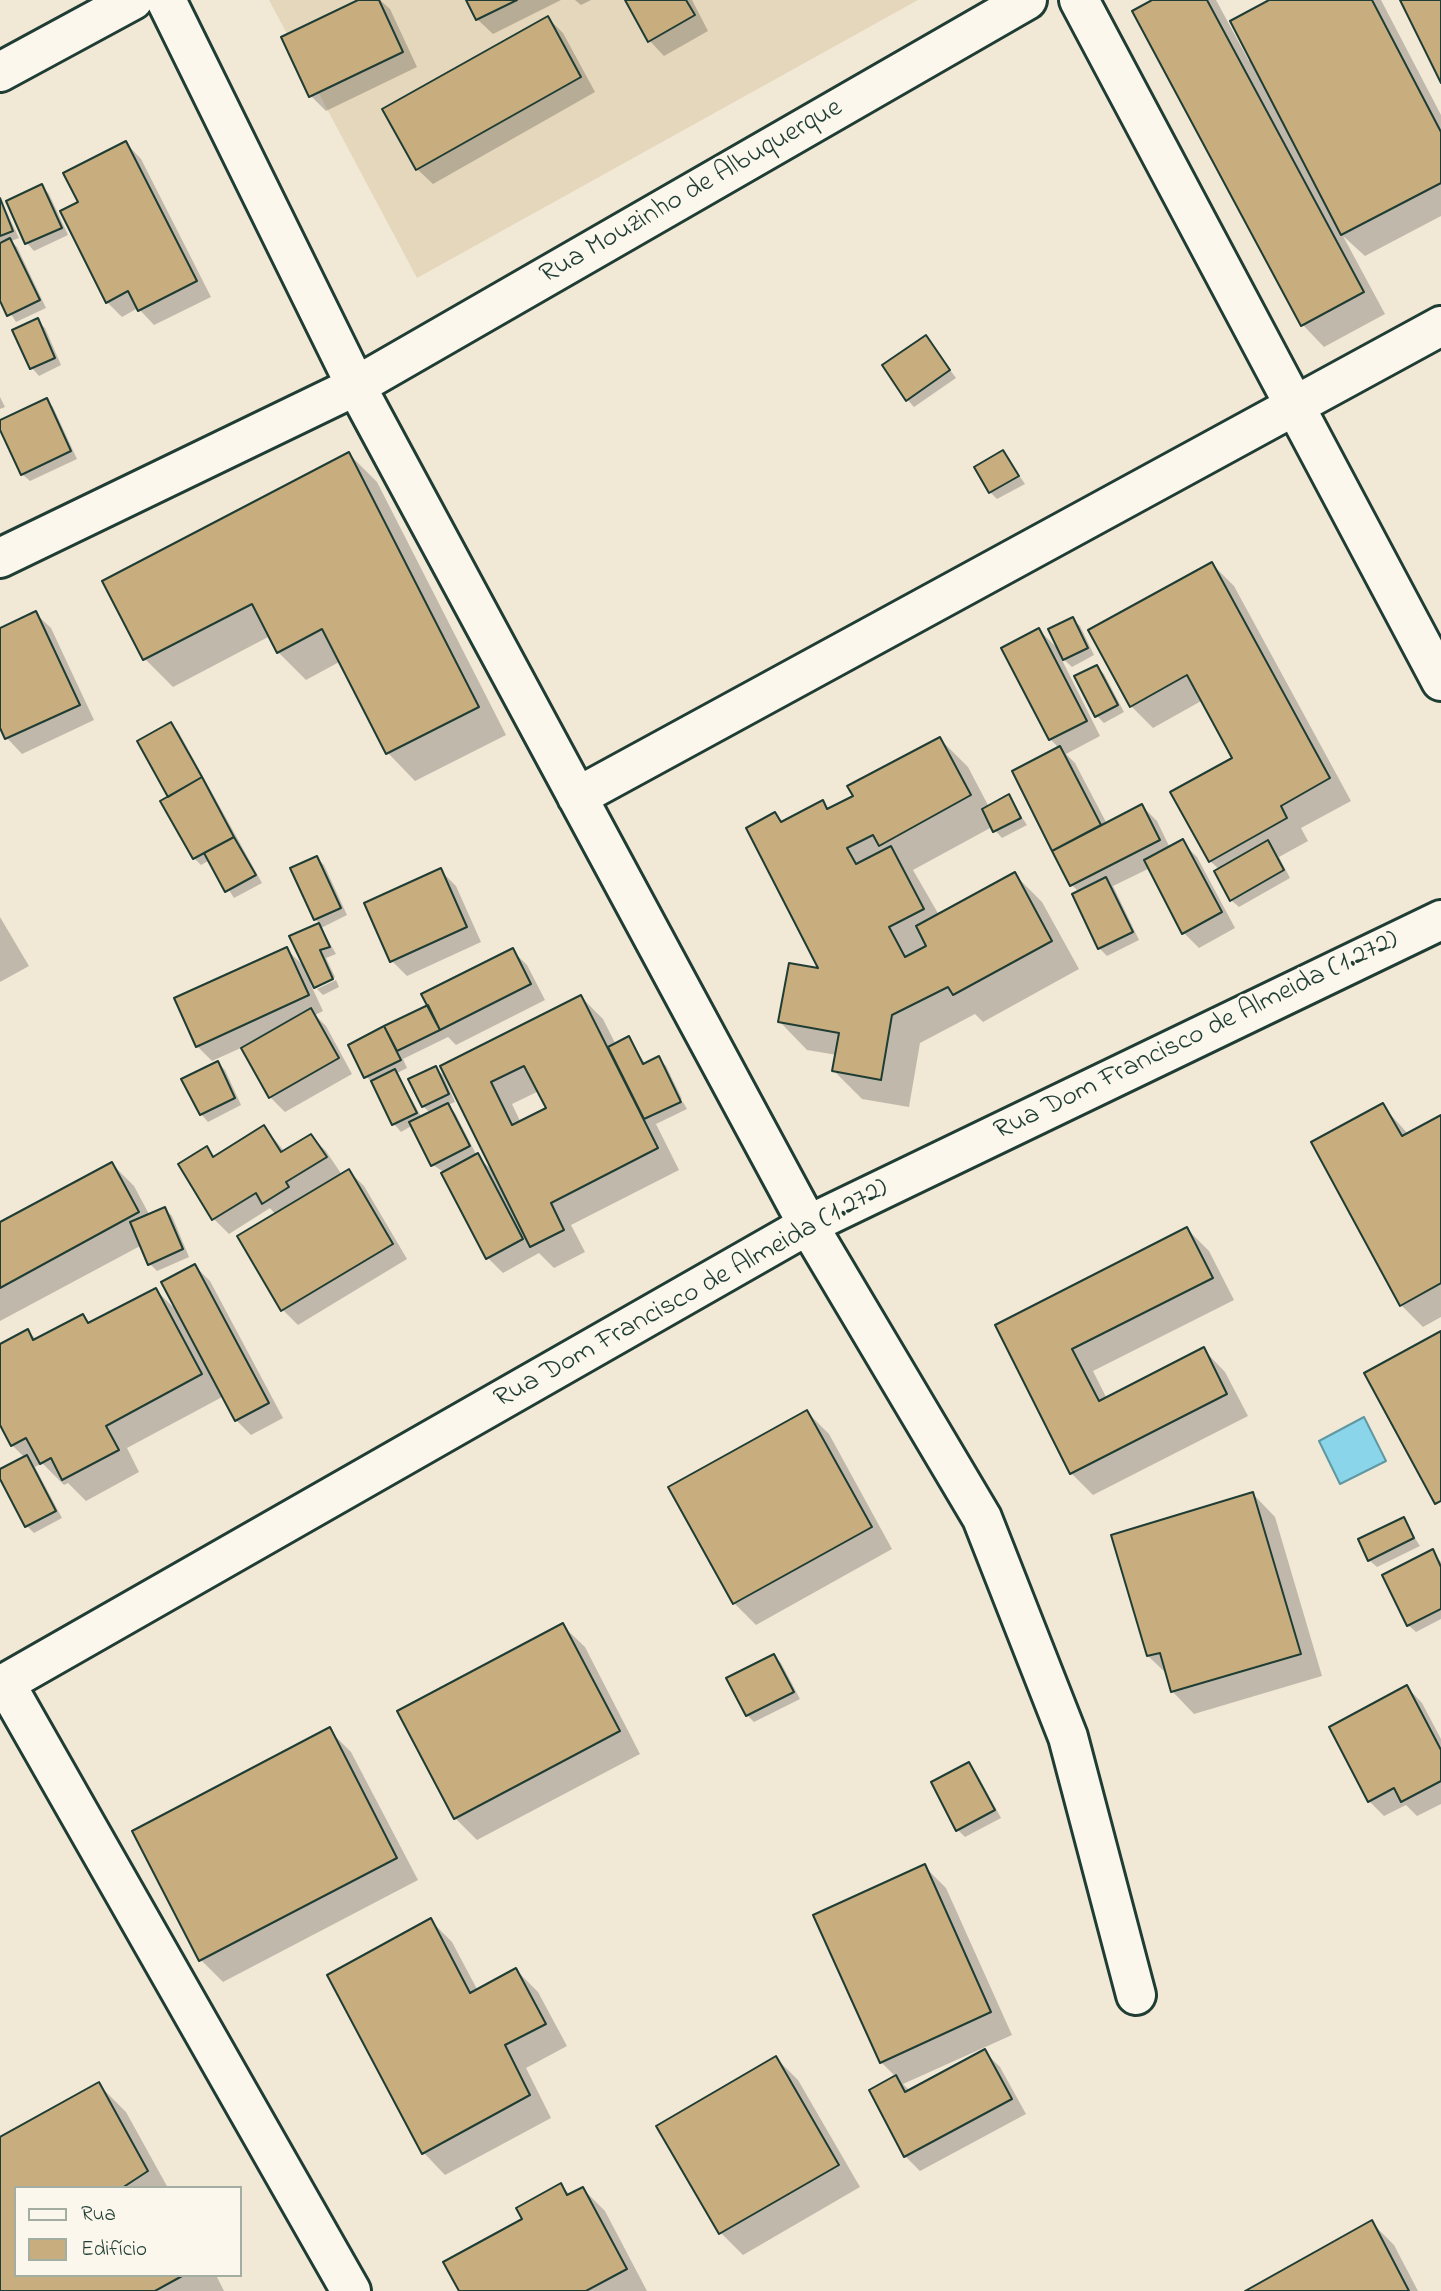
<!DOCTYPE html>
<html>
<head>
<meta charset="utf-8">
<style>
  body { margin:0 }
  #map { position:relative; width:1441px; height:2291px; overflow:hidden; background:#f1e8d6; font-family:"Indie Flower",sans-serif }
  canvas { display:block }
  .legend { position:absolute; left:14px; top:2186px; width:228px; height:91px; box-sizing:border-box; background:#fbf7ec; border:2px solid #a3ada2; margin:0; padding:9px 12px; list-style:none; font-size:21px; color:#1f3d34 }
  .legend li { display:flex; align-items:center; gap:14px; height:35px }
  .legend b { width:35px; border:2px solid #a3ada2 }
</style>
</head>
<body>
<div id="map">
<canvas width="1441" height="2291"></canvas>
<ul class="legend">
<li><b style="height:9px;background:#fbf7ec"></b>Rua</li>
<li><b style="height:19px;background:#c8ae7e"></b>Edifício</li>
</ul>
</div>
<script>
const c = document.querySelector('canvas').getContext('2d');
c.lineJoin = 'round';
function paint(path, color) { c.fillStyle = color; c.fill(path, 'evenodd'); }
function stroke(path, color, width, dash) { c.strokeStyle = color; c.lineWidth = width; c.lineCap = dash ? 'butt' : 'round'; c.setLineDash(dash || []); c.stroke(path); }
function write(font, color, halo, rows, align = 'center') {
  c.font = font + ' "Indie Flower",sans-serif'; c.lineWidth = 5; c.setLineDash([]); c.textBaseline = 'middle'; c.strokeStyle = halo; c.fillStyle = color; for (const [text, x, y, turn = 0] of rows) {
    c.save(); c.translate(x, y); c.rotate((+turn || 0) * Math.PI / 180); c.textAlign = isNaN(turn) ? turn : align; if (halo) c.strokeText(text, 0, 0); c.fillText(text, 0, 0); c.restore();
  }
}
const built = new Path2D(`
  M 269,0 L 918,0 L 417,278 Z`);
const water = new Path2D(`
  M 1364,1417 L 1386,1461 L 1340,1484 L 1319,1441 Z`);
const shadow = new Path2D(`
  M 362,0 L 380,0 L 390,9 L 417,67 L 326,111 L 311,96 Z
  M 468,0 L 561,0 L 493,34 L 477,19 Z
  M 575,0 L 591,0 L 581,5 Z
  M 627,0 L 692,0 L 708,31 L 664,56 L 649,40 Z
  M 1156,0 L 1216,0 L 1249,61 L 1272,0 L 1381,0 L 1441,115 L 1441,216 L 1365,256 L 1343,236 L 1385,314 L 1324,347 L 1302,324 Z
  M 548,18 L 563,33 L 595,92 L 433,184 L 417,169 Z
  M 126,143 L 141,159 L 211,297 L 154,325 L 138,308 L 122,317 L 107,302 L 80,203 Z
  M 42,186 L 49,194 L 68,235 L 34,251 L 27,243 L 8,202 Z
  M 0,198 L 19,238 L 11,241 L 17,247 L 46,308 L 16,322 L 0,297 Z
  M 37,320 L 45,328 L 61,365 L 39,376 L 32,368 Z
  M 926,337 L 956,378 L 914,407 L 907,399 Z
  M 0,397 L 5,407 L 0,409 Z
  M 46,400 L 53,407 L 77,459 L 30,481 L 22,474 L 0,422 Z
  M 1003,452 L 1025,484 L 997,499 L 990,492 Z
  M 349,454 L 377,482 L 506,735 L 415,781 L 388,753 L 341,661 L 306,680 L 278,652 L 270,636 L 173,687 L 145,659 Z
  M 1212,564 L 1234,586 L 1351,801 L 1301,828 L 1308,841 L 1279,857 L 1290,878 L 1239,907 L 1231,900 L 1220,870 L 1210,861 L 1234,759 L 1203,700 L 1153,728 L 1131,706 Z
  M 35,613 L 51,628 L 94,720 L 22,754 L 7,738 L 0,724 L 0,630 Z
  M 1072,619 L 1080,626 L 1094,655 L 1072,667 L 1060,656 L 1100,736 L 1066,754 L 1075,763 L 1107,824 L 1142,806 L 1157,821 L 1170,848 L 1182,842 L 1197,857 L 1235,928 L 1199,948 L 1184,933 L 1150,868 L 1113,886 L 1139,940 L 1107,956 L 1099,948 L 1079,892 L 1072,885 L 1014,772 L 1059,748 L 1050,739 L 1003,649 L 1039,630 L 1059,650 Z
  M 1097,667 L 1104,674 L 1124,712 L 1104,723 L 1097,716 Z
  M 171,724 L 178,731 L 262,883 L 234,898 L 210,860 L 201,865 L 194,858 L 170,797 Z
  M 940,739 L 968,767 L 989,807 L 1008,796 L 1027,825 L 1002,838 L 992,827 L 913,870 L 939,915 L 1014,874 L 1042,902 L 1079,969 L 983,1022 L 975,1014 L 920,1043 L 909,1107 L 862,1099 L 834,1071 L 837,1055 L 807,1050 L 780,1022 L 822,970 L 775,814 L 783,822 L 823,802 L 830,810 L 856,797 Z
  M 317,858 L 324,865 L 347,915 L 321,928 L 336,954 L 326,958 L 335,977 L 316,988 L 310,983 L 323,1011 L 315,1015 L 326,1026 L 352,1074 L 285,1112 L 270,1097 L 243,1047 L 212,1061 L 197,1046 L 286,949 L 306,968 L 292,937 L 320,924 L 315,919 Z
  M 440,870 L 456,886 L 481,942 L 407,976 L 392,961 Z
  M 0,917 L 29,966 L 0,982 Z
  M 512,950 L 527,965 L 545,1000 L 456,1045 L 448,1037 L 403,1059 L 407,1068 L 397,1073 L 422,1118 L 431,1114 L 423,1106 L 411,1080 L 435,1068 L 443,1075 L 455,1102 L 448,1105 L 455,1113 L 477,1156 L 495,1173 L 443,1067 L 581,997 L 603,1019 L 616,1045 L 629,1038 L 646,1065 L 658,1058 L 666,1066 L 682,1099 L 651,1114 L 651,1117 L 683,1102 L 687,1109 L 656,1124 L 679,1170 L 571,1225 L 585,1252 L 554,1268 L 539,1253 L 503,1273 L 488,1258 L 442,1171 L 433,1165 L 413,1125 L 401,1132 L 394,1124 L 350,1046 L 429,1006 ZM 539,1091 L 548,1109 L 521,1123 L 512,1104 Z
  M 336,980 L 339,987 L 323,995 L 317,989 Z
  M 218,1063 L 225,1070 L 241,1105 L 208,1122 L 201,1114 Z
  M 1382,1105 L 1409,1135 L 1441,1117 L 1441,1317 L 1423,1327 L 1401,1305 Z
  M 264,1127 L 285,1152 L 311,1136 L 326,1151 L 342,1175 L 349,1171 L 364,1186 L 407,1259 L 298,1325 L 283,1310 L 276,1215 L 270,1208 L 229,1234 L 214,1219 L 180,1164 L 206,1148 L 215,1157 Z
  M 112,1164 L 134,1186 L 150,1216 L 165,1209 L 172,1216 L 189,1257 L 157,1271 L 150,1264 L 142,1245 L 0,1321 L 0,1224 Z
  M 1187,1229 L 1209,1251 L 1234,1300 L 1093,1371 L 1107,1399 L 1203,1349 L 1225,1372 L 1248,1416 L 1093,1495 L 1071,1473 L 997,1325 Z
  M 195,1266 L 210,1281 L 283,1418 L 251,1435 L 236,1420 L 224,1396 L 127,1448 L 139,1472 L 86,1501 L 68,1483 L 64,1485 L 42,1463 L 35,1467 L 62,1518 L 34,1533 L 27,1526 L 0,1475 L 0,1471 L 25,1458 L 12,1445 L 0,1422 L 0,1346 L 28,1331 L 37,1340 L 83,1316 L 91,1324 L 156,1290 L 179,1313 Z
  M 807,1412 L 829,1434 L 892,1549 L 756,1625 L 734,1603 Z
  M 1253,1494 L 1275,1517 L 1322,1676 L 1194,1714 L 1172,1691 L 1168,1675 L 1148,1656 Z
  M 1403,1519 L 1420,1546 L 1377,1567 L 1369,1560 Z
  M 1432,1551 L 1441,1562 L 1441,1619 L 1416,1632 L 1408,1625 Z
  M 562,1625 L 585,1647 L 640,1754 L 477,1840 L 455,1818 Z
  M 774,1656 L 781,1663 L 800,1699 L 754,1722 L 747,1715 Z
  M 1407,1687 L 1422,1703 L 1441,1739 L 1441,1804 L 1417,1816 L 1406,1805 L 1384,1816 L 1369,1801 Z
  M 329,1730 L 351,1752 L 418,1880 L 223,1982 L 201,1960 Z
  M 969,1764 L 976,1772 L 1001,1818 L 965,1837 L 958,1830 Z
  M 924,1866 L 946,1888 L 1012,2035 L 903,2084 L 910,2091 L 985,2052 L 1000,2067 L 1026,2114 L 920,2171 L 905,2156 L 896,2077 L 881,2062 Z
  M 430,1920 L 452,1942 L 478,1991 L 516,1970 L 538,1992 L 567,2046 L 526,2068 L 551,2118 L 445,2175 L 423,2152 Z
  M 776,2058 L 798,2080 L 860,2187 L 743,2255 L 721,2233 L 659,2126 Z
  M 98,2084 L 126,2112 L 168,2188 L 16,2188 L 16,2275 L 216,2275 L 224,2291 L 0,2291 L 0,2139 Z
  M 561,2185 L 570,2195 L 583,2189 L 605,2211 L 647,2291 L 461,2291 L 525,2220 Z
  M 1372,2223 L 1394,2245 L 1418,2291 L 1248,2291 Z`);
const building = new Path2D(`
  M 358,0 L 379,0 L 403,52 L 309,97 L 281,37 Z
  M 466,0 L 517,0 L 476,20 Z
  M 625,0 L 686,0 L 695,15 L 648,42 Z
  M 1152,0 L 1207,0 L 1364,292 L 1301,326 L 1132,11 Z
  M 1269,0 L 1372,0 L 1441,132 L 1441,183 L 1341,235 L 1230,21 Z
  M 1400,0 L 1441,0 L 1441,83 Z
  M 548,16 L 581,77 L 416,170 L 382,109 Z
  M 126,141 L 197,281 L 138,311 L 128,291 L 106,303 L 60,211 L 78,202 L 63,173 Z
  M 42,184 L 62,228 L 25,244 L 6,201 Z
  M 0,198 L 13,231 L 0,236 Z
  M 10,238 L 40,300 L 7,316 L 0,301 L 0,243 Z
  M 38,318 L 55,358 L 30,369 L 12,330 Z
  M 926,335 L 950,370 L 906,401 L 882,365 Z
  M 47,398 L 71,451 L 21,475 L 0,430 L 0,420 Z
  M 1003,450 L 1019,476 L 989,493 L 974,467 Z
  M 349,452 L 479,707 L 386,754 L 322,629 L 277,653 L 252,604 L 143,660 L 102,581 Z
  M 1212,562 L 1330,778 L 1281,806 L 1287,818 L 1209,862 L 1170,792 L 1232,758 L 1187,675 L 1130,707 L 1088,630 Z
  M 36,611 L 80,705 L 5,739 L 0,728 L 0,628 Z
  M 1073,617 L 1088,648 L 1063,660 L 1048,629 Z
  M 1039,628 L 1087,721 L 1049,740 L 1001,648 Z
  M 1097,665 L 1118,705 L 1095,717 L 1074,676 Z
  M 171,722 L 202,777 L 168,797 L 137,741 Z
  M 940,737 L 971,795 L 879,846 L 873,835 L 847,848 L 856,864 L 891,846 L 924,909 L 889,927 L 905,957 L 926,946 L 916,926 L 1015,872 L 1052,941 L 953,995 L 948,987 L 892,1015 L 881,1080 L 832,1071 L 839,1033 L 778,1022 L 789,963 L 818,968 L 746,828 L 775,812 L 781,822 L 823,800 L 827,809 L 853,796 L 847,786 Z
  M 1060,746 L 1101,825 L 1052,851 L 1012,771 Z
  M 202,777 L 234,837 L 193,859 L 160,801 Z
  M 1009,794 L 1021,818 L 993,832 L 982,809 Z
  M 1142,804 L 1160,840 L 1070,886 L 1052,851 Z
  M 234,837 L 256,875 L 225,892 L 204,853 Z
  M 1183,839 L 1222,912 L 1182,934 L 1144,860 Z
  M 1268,840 L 1284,870 L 1230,901 L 1214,871 Z
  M 317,856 L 341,908 L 314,920 L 290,868 Z
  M 441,868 L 467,927 L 390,962 L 364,903 Z
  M 1106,877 L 1133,932 L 1098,949 L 1072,894 Z
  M 319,923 L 330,947 L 320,950 L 333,979 L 314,988 L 289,936 Z
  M 287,947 L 309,995 L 196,1047 L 174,998 Z
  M 513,948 L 531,984 L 440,1030 L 421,994 Z
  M 581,995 L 658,1148 L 551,1203 L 564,1230 L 530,1247 L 440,1066 ZM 524,1066 L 546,1108 L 512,1125 L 491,1082 Z
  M 428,1005 L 440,1030 L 397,1051 L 384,1026 Z
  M 311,1008 L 339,1058 L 269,1098 L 241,1048 Z
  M 384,1026 L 401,1060 L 364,1078 L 348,1045 Z
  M 629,1036 L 643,1064 L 659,1056 L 681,1102 L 644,1119 L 608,1047 Z
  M 218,1061 L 235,1098 L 200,1115 L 181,1079 Z
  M 436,1066 L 449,1094 L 422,1107 L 408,1079 Z
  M 395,1069 L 417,1113 L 392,1125 L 371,1081 Z
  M 448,1103 L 470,1146 L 431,1166 L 409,1122 Z
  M 1383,1103 L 1402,1136 L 1441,1115 L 1441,1283 L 1400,1306 L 1311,1142 Z
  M 264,1125 L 281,1152 L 311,1134 L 327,1157 L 286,1182 L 289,1187 L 262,1204 L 256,1193 L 212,1220 L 178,1164 L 207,1146 L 213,1157 Z
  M 478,1153 L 523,1239 L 486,1259 L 441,1173 Z
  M 112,1162 L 139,1212 L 0,1288 L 0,1222 Z
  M 349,1169 L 393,1244 L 281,1311 L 237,1236 Z
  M 165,1207 L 183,1249 L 148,1265 L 130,1222 Z
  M 1187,1227 L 1213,1278 L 1072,1349 L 1099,1401 L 1204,1347 L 1227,1394 L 1070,1474 L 995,1325 Z
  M 195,1264 L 269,1403 L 235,1421 L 161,1282 Z
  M 156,1288 L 202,1374 L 106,1426 L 119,1450 L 62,1480 L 51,1458 L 40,1464 L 26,1438 L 11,1446 L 0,1425 L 0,1344 L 28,1329 L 33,1340 L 83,1314 L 88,1323 Z
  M 1441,1331 L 1441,1501 L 1435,1504 L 1364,1373 Z
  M 807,1410 L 872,1527 L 733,1604 L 668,1487 Z
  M 27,1455 L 56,1511 L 25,1527 L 0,1479 L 0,1469 Z
  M 1253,1492 L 1301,1654 L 1171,1692 L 1160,1653 L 1147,1656 L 1111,1535 Z
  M 1404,1517 L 1414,1538 L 1368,1561 L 1358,1539 Z
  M 1433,1549 L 1441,1567 L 1441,1609 L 1407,1626 L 1382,1575 Z
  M 563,1623 L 620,1731 L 454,1819 L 397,1711 Z
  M 774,1654 L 794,1692 L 746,1716 L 726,1678 Z
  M 1407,1685 L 1441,1750 L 1441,1781 L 1401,1802 L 1394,1788 L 1368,1802 L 1329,1727 Z
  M 330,1727 L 397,1858 L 199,1961 L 132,1831 Z
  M 969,1762 L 995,1810 L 956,1831 L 931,1782 Z
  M 925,1864 L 991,2012 L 880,2063 L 813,1915 Z
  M 431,1918 L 470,1993 L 516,1968 L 546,2024 L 505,2045 L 530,2095 L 422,2154 L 327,1975 Z
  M 985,2049 L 1012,2099 L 904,2157 L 869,2090 L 896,2075 L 905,2092 Z
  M 776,2056 L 839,2165 L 719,2234 L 656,2126 Z
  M 99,2082 L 148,2171 L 122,2188 L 16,2188 L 16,2275 L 184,2275 L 155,2291 L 0,2291 L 0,2137 Z
  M 561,2183 L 567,2195 L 583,2187 L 627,2269 L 586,2291 L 459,2291 L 443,2262 L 522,2219 L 516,2208 Z
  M 1372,2220 L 1409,2291 L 1245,2291 Z`);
const street = new Path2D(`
  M 166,0 L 356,386 L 808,1225 L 982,1518 L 1068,1737 L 1136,1995
  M 1079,0 L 1441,681
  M 0,72 L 133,0
  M 0,558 L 356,386 L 1027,0
  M 577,797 L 1441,326
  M 5,1683 L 351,2291
  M 0,1686 L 808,1225 L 1441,920`);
const streetNames = [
  ["Rua Mouzinho de Albuquerque",692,193,-30],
  ["Rua Dom Francisco de Almeida (1.272)",1197,1037,-26],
  ["Rua Dom Francisco de Almeida (1.272)",692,1295,-29]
];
paint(built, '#e5d7bc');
paint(water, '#8ad5ea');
stroke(water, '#5f98a1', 2);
paint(shadow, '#0003');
paint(building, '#c8ae7e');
stroke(building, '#1f3d34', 2);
stroke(street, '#1f3d34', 44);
stroke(street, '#fbf7ec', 38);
write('28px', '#1f3d34', '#fbf7ec', streetNames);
</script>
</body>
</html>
